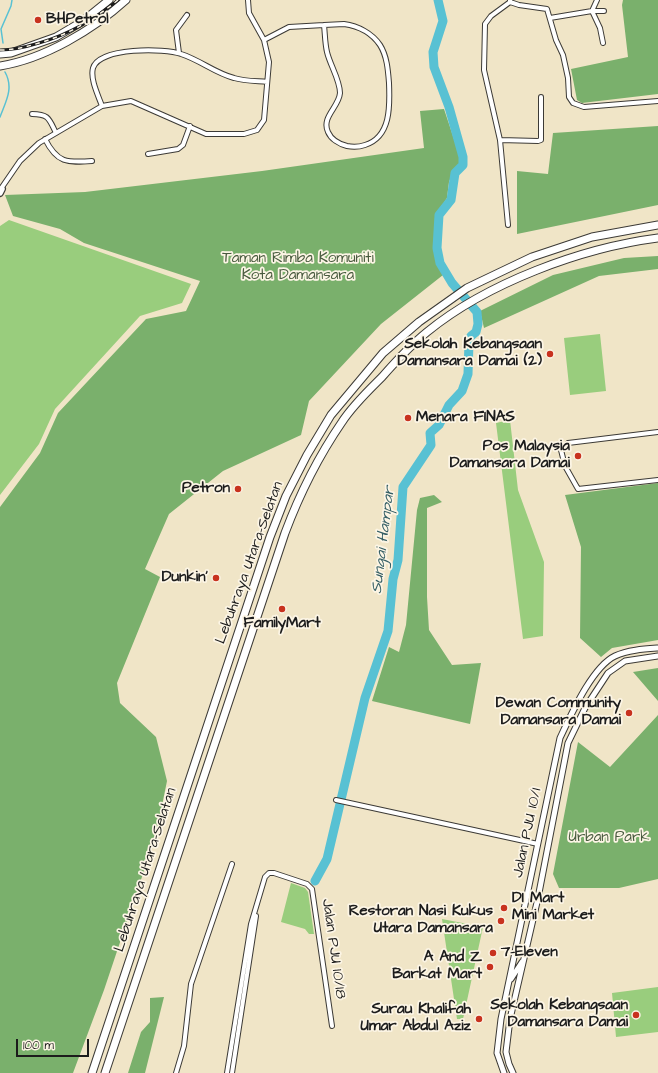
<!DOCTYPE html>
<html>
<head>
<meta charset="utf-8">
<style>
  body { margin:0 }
  #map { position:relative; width:658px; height:1073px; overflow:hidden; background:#f0e5c7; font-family:"Architects Daughter",sans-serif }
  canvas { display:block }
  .scale { position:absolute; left:16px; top:1039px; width:73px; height:18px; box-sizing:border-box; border:2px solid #1c1c1c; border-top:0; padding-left:5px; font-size:12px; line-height:14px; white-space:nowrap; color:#1c1c1c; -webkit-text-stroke:3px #fcf5e5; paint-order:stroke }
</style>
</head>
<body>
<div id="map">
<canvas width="658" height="1073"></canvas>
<div class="scale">100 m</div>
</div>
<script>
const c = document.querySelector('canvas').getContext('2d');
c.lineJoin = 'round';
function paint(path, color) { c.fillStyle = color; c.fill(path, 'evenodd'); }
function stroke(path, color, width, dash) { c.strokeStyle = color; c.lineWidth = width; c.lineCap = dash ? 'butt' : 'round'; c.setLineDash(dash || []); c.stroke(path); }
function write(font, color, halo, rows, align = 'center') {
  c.font = font + ' "Architects Daughter",sans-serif'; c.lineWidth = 3.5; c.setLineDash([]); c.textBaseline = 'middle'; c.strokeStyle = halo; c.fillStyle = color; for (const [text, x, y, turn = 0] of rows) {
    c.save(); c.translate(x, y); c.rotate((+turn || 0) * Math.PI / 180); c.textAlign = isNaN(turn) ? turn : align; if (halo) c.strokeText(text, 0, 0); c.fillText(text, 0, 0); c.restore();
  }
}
const green = new Path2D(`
  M 9,220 L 191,284 L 182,303 L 140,316 L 55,409 L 39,444 L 0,495 L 0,226 Z
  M 600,334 L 606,391 L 570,395 L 564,338 Z
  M 510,420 L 518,490 L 544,562 L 543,636 L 523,639 L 496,423 Z
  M 291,883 L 305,888 L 308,892 L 314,934 L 309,934 L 305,929 L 281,922 Z
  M 442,919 L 483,927 L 463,1019 L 457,1019 Z
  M 658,987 L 658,1032 L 616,1037 L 612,993 Z`);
const forest = new Path2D(`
  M 623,0 L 658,0 L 658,94 L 582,103 L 577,100 L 571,69 L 628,57 L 622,5 Z
  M 444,109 L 459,154 L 459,165 L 453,171 L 449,182 L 447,198 L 436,215 L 435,249 L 437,264 L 443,275 L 381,324 L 309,401 L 301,435 L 223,471 L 169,514 L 145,569 L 160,577 L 117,683 L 120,703 L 156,737 L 167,781 L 156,835 L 104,990 L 73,1073 L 0,1073 L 0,507 L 40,453 L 58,413 L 146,319 L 186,311 L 200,281 L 84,243 L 60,229 L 13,216 L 5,195 L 85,192 L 262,171 L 424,148 L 420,111 Z
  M 658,126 L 658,205 L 517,234 L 517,171 L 548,174 L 553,133 Z
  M 658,256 L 658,269 L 599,276 L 484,328 L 480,311 L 553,275 L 624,258 Z
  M 658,483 L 658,640 L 612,648 L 601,657 L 580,638 L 581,547 L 565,495 Z
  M 434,495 L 442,502 L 427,508 L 427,597 L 429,630 L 452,665 L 481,663 L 470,724 L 372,701 L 389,647 L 399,652 L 406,625 L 417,510 L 420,498 Z
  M 658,668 L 658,701 L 633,672 Z
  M 658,715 L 658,879 L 619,888 L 559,888 L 553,874 L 578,742 L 610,767 Z
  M 164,997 L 145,1073 L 128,1073 L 141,1032 L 150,1022 L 150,998 Z`);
const stream = new Path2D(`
  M 3,43 L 1,29 L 11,6 L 12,0
  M 0,117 C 6,101 14,88 5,72`);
const river = new Path2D(`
  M 315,881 L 327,859 L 365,698 L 388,631 L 393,579 L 398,560 L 403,487 L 431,445 L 430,433 L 439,425 L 449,405 L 462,391 L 468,374 L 469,342 L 471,336 L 476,332 L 478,324 L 477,312 L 452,283 L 440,263 L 437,248 L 439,215 L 451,200 L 455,173 L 463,165 L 463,157 L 449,107 L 434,67 L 433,52 L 443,21 L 438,0`);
const minor = new Path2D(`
  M 510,0 L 510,2 L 519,5 L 547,9 L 556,40 L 563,55 L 568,78 L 569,97 L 573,103 L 584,107 L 658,101
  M 550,18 L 592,11 L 597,0
  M 344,24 C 358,26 372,33 380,45 C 387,56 388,70 389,83 C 390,106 391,137 365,145 C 359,147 352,147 347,146 C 339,144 331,139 328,132 C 321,117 339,107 340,93 C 340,80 330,65 327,52 C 325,44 325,34 324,25 Z
  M 264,40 L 289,27 L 324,25
  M 603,43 L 600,28 L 592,11 L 604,11
  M 179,53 L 176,30 L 187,15
  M 102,106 C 98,95 90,79 93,68 C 99,47 165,48 181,54 C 200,60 215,73 234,78 C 244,81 256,81 267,82
  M 32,114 C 49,114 49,119 56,133
  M 45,139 C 57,163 67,163 92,161
  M 500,140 L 538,141 L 541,140 L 541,97
  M 148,154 L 178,149 L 183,145 L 190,126
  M 0,190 L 20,161 L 39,143 L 102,106 L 131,101 L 206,134 L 244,134 L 257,130 L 264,120 L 269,62 L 264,40 L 249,13 L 248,0
  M 508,225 L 500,140 L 484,70 L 485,24 L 491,16 L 510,2
  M 658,432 L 568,443 L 561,450 L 565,466 L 578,489 L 658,480
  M 336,800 L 538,844
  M 176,1073 L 184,1046 L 191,984 L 232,864
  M 227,1073 L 251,924 L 265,877 L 269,873 L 274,873 L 307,884 L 312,889 L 332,1026
  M 232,1073 L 256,916`);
const tertiary = new Path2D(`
  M 511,979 L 522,962
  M 504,1073 L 497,1053 L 501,1019 L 560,738 C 571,715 592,667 615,656 C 628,650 644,649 658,648
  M 513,1073 L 509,1064 L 506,1052 L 510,1019 L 538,898 L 568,743 L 585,708 L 608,673 L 625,661 L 658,656`);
const secondary = new Path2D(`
  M 0,193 L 2,189`);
const trunk = new Path2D(`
  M 0,54 L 11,53 L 56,37 L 83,21 L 109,0
  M 0,66 C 44,59 93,30 126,0`);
const motorway = new Path2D(`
  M 92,1073 L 270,537 L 286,496 L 307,455 L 331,415 L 383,353 L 419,322 L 467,288 L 532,257 L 592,237 L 658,225
  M 105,1073 L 285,533 C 300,493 318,457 342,422 C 353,405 368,391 382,377 C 396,361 411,345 427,332 C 487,283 581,248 658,238`);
const rail = new Path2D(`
  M 0,50 C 14,50 26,47 39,43 C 70,34 93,20 118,0`);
const markers = [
  [38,20,4,"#c8321e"],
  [550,354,4,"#c8321e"],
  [408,418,4,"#c8321e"],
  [578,456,4,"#c8321e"],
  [238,489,4,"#c8321e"],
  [216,578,4,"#c8321e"],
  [282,609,4,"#c8321e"],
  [629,713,4,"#c8321e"],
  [504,908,4,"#c8321e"],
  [501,921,4,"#c8321e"],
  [493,953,4,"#c8321e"],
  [490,967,4,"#c8321e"],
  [636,1015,4,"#c8321e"],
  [479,1019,4,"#c8321e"]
];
const poiNames = [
  ["BHPetrol",46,20,"left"],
  ["Sekolah Kebangsaan",542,345],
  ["Damansara Damai (2)",542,362],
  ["Menara FINAS",416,418,"left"],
  ["Pos Malaysia",570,447],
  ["Damansara Damai",570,464],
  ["Petron",230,489],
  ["Dunkin'",208,578],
  ["FamilyMart",282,624,"center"],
  ["Dewan Community",621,704],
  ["Damansara Damai",621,721],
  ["DI Mart",512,899,"left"],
  ["Mini Market",512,916,"left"],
  ["Restoran Nasi Kukus",493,912],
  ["Utara Damansara",493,929],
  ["7-Eleven",501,953,"left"],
  ["A And Z",482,958],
  ["Barkat Mart",482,975],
  ["Sekolah Kebangsaan",628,1006],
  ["Damansara Damai",628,1023],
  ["Surau Khalifah",471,1010],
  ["Umar Abdul Aziz",471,1027]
];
const parkNames = [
  ["Taman Rimba Komuniti",298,259],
  ["Kota Damansara",298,276],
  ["Urban Park",609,838]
];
const streetNames = [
  ["Lebuhraya Utara–Selatan",250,563,-70],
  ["Jalan PJU 10/1",528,833,-78],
  ["Lebuhraya Utara–Selatan",146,870,-72],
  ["Jalan PJU 10/18",333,949,82]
];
const waterNames = [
  ["Sungai Hampar",384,540,-83]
];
paint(green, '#99cd7d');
paint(forest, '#7ab06c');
stroke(stream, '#58c1d3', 1.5);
stroke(river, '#58c1d3', 9);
stroke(minor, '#3c3a36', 6);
stroke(tertiary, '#3c3a36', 7);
stroke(secondary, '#3c3a36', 8);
stroke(trunk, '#3c3a36', 9);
stroke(motorway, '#3c3a36', 9);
stroke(minor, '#fff', 4);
stroke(tertiary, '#fff', 5);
stroke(secondary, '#fff', 5.5);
stroke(trunk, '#fff', 7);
stroke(motorway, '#fff', 7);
stroke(rail, '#1c1c1c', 3);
stroke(rail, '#fcf5e5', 1.5, [4.5]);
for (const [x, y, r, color] of markers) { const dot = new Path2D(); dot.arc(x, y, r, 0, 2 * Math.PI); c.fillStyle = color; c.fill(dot); stroke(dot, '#fcf5e5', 1.5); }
write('bold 15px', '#1c1c1c', '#fcf5e5', poiNames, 'right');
write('15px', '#485a3e', '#fcf5e5', parkNames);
write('15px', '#1c1c1c', '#fcf5e5', streetNames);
write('italic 16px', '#345e65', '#fcf5e5', waterNames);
</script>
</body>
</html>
